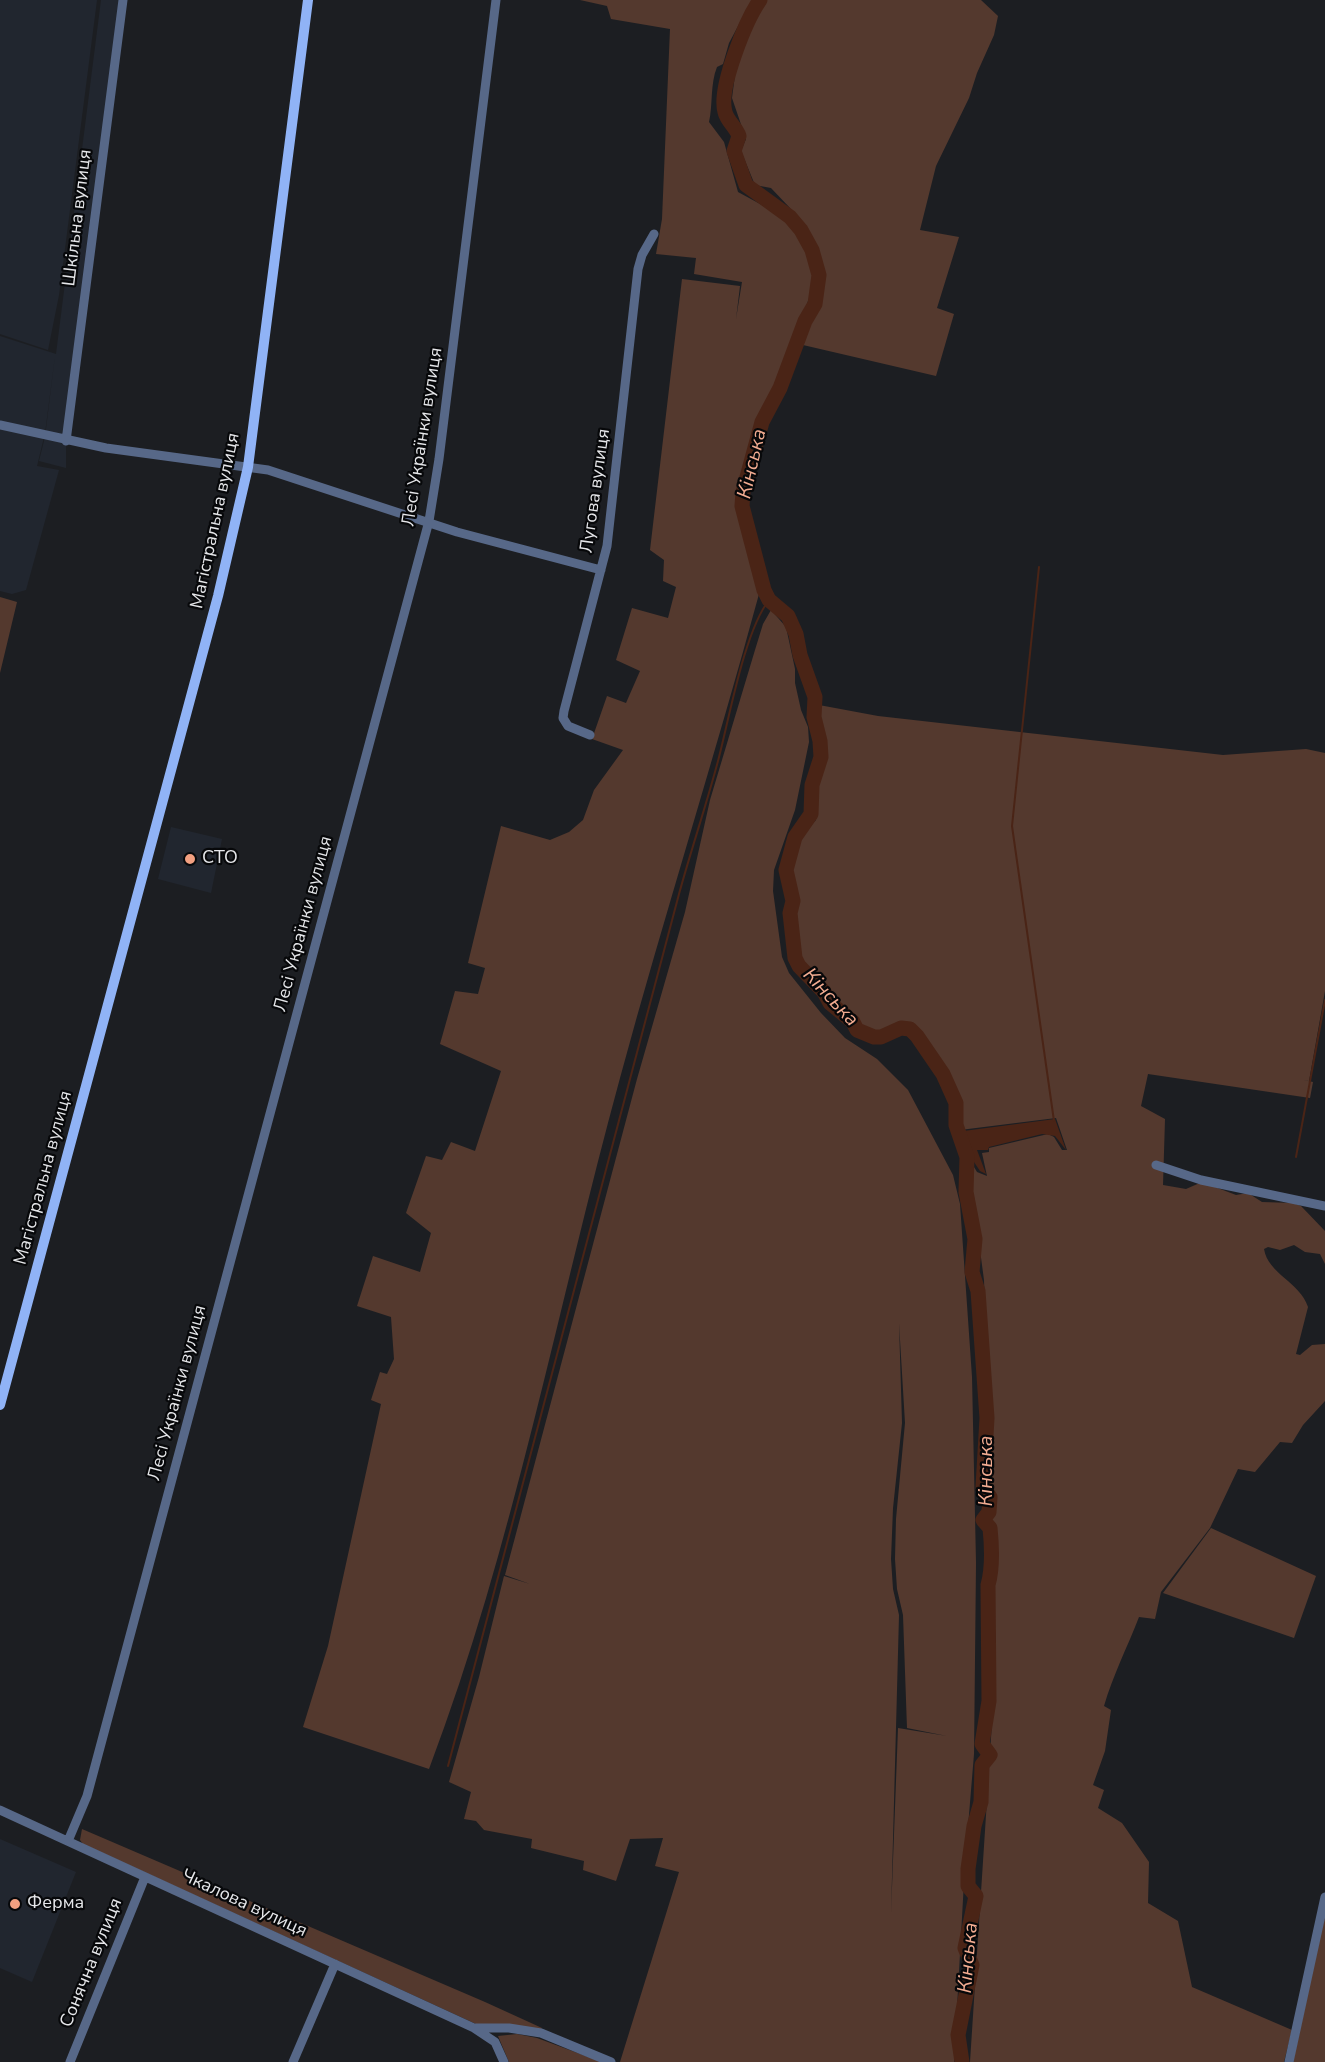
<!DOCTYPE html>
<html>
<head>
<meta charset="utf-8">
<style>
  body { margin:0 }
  canvas { display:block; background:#1c1e22 }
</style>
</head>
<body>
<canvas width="1325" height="2062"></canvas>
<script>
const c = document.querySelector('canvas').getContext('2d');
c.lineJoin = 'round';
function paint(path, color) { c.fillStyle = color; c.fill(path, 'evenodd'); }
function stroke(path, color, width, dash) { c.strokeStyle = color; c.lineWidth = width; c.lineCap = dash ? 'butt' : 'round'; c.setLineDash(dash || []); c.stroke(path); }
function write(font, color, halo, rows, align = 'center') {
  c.font = font + ' "Nunito Sans",sans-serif'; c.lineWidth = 4.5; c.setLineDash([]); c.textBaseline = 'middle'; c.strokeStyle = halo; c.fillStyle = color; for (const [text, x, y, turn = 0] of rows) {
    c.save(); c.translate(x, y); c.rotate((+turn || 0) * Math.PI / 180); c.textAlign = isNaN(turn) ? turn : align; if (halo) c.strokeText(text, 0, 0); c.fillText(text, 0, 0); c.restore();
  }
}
const built = new Path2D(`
  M 0,0 L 97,0 L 59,295 L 48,350 L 0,334 Z
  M 101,0 L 123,0 L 66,441 L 66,468 L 39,461 L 45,437 L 55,356 L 45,433 L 37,466 L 59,470 L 26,590 L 12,594 L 0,591 L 0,336 L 56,354 Z
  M 171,827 L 222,839 L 211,893 L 158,879 Z
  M 0,1839 L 76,1872 L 32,1982 L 0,1968 Z`);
const green = new Path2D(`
  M 580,0 L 752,0 L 729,43 L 723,64 L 717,67 C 710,84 713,105 709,122 L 724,142 L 738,192 L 784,217 L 800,237 L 814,272 L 815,281 L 784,369 L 753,431 L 743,467 L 738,497 L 742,523 L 759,594 C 715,756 664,916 620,1078 C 557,1308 514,1545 429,1769 L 303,1727 L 328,1646 L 381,1404 L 371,1400 L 380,1372 L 387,1374 L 394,1359 L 391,1317 L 357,1306 L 373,1256 L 420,1272 L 431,1233 L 406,1213 L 426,1156 L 442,1160 L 451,1142 L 475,1151 L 501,1071 L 440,1044 L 455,991 L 478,994 L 485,968 L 468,963 L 501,826 L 550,840 L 569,832 L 583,820 L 594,790 L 623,750 L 592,739 L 607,696 L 626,703 L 640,671 L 616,660 L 632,608 L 668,618 L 676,587 L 663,581 L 664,560 L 650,550 L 682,279 L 740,286 L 736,319 L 742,282 L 694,274 L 696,258 L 656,254 L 662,219 L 670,29 L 611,19 L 607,6 Z
  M 764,0 L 981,0 L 998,16 L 994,35 L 977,73 L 969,98 L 936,166 L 920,230 L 959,237 L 937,308 L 954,314 L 936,376 L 803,345 L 822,287 L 819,251 L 790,208 L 771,188 L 755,185 L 741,151 L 746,139 L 732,98 L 737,60 Z
  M 0,597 L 17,602 L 0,673 Z
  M 771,610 L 786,627 L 795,669 L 795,683 L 801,710 L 808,727 L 809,742 L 795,810 L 774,870 L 773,891 L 782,957 L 789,973 L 821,1013 L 845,1038 L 877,1059 L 908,1090 L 953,1175 L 960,1204 L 972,1377 L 976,1563 L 974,1754 L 965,1863 L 954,2062 L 620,2062 L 679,1872 L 655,1866 L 663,1838 L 630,1839 L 616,1881 L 583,1870 L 584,1861 L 531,1848 L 532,1839 L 484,1830 L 476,1821 L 464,1819 L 471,1792 L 449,1782 L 479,1677 L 504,1576 L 530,1584 L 505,1575 L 637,1079 L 685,912 L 710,800 L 755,650 L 763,624 ZM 899,1323 L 905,1423 L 896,1519 L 895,1559 L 897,1589 L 903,1615 L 907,1728 L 947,1736 L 898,1728 L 891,1914 L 899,1615 L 893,1589 L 891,1559 L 893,1508 L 902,1423 Z
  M 819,705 L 878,716 L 1223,755 L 1306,749 L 1325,753 L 1325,991 L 1309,1081 L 1303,1080 L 1313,1082 L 1310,1098 L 1148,1074 L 1141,1106 L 1165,1119 L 1163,1185 L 1186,1189 L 1202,1182 L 1236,1195 L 1248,1193 L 1262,1202 L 1293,1203 L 1301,1206 L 1325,1231 L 1325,1264 L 1320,1254 L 1305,1252 L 1294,1245 L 1280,1250 L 1268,1247 L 1264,1249 C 1268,1274 1300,1282 1308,1307 L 1296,1354 L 1300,1355 L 1312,1345 L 1325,1344 L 1325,1401 L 1303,1425 L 1292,1443 L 1280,1442 L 1255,1472 L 1238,1469 L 1210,1528 L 1161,1592 L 1155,1619 L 1139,1617 C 1127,1648 1113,1675 1104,1706 L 1111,1710 L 1105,1751 L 1093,1785 L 1104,1790 L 1098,1808 L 1122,1823 L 1149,1862 L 1148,1903 L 1178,1921 L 1192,1987 L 1292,2030 L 1284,2062 L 970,2062 L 996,1661 L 984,1280 L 970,1175 L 971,1162 L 977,1172 L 987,1176 L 982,1153 L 989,1152 L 989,1148 L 1048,1134 L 1054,1137 L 1062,1150 L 1067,1150 L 1056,1118 L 960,1130 L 958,1126 C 959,1121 962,1114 961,1108 C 955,1082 928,1029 900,1023 L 876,1034 L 862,1028 L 837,1004 L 798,957 L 796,951 L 796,899 L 790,883 L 791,859 L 799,839 L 816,820 L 817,783 L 823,761 Z
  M 1211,1528 L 1316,1576 L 1294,1638 L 1163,1593 Z
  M 82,1829 L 485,2002 L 542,2028 L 541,2030 L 476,2024 L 83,1844 L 80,1840 Z
  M 1325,1915 L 1325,2062 L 1293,2062 Z
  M 517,2034 L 537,2038 L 602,2062 L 509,2062 L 498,2036 Z`);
const water = new Path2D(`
  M 1055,1119 L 1066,1150 L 1055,1136 L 1042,1134 L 989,1147 L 988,1150 L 977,1150 L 986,1174 L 980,1171 L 972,1159 L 970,1164 L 964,1164 L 964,1148 L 956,1132 Z`);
const stream = new Path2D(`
  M 1039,567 L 1012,826 L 1054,1121
  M 1296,1157 L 1325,1000
  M 448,1766 L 679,894 C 691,850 706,806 718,761 C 729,720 744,632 769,600`);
const river = new Path2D(`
  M 760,0 C 746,20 718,88 725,112 C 727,121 736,127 739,136 L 734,151 L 746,185 L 790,217 L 801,230 L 812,250 L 819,275 L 815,304 L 805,321 L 780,388 L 762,422 L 743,492 L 742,506 L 764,590 L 769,600 L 788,616 L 796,634 L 800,655 L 815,697 L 814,717 L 820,741 L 821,757 L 812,785 L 811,814 L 795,837 L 786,870 L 793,901 L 790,913 L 795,958 L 799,966 L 824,992 L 830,1003 L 853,1022 L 857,1030 L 874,1037 L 881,1037 L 901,1028 L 910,1029 L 917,1036 L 943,1074 L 956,1103 L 956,1125 L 967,1157 L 966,1192 L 975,1239 L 972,1272 L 978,1291 L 987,1418 L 983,1487 L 990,1497 L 989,1512 L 983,1520 L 990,1528 C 992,1547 993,1567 988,1585 L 989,1701 L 982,1744 L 990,1755 L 982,1765 L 981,1802 L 974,1826 L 968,1869 L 968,1886 L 976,1896 L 965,1948 L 972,1965 L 958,2035 L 962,2062`);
const minor = new Path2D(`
  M 0,425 L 106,448 L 268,470 L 457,532 L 601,570
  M 66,441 L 123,0
  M 590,735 L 568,726 L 563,718 L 564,711 L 607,546 L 638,269 L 642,255 L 654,234
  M 1156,1165 L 1201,1180 L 1325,1206
  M 0,1810 L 474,2028 L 495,2042 L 504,2062
  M 68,1841 L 87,1796 L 429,521 L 439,459 L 496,0
  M 474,2028 L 509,2028 L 541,2033 L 611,2062
  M 70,2062 L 145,1877
  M 293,2062 L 335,1964
  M 1289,2062 L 1325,1897`);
const major = new Path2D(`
  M 0,1405 L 218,596 L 248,467 L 308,0`);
const markers = [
  [190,859,6,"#f2a081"],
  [15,1904,6,"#f2a081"]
];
const streetNames = [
  ["Шкільна вулиця",78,218,-83],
  ["Лесі Українки вулиця",423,437,-81],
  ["Лугова вулиця",596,491,-82],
  ["Магістральна вулиця",216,521,-78],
  ["Лесі Українки вулиця",304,924,-75],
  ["Магістральна вулиця",44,1178,-75],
  ["Лесі Українки вулиця",178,1393,-75],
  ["Чкалова вулиця",244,1904,25],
  ["Сонячна вулиця",92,1963,-68]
];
const poiNames = [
  ["СТО",202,859],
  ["Ферма",27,1904]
];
const waterNames = [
  ["Кінська",753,464,-77],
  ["Кінська",830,998,47],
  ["Кінська",987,1471,-90],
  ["Кінська",969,1958,-85]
];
paint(built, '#21262f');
paint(green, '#54392e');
paint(water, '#4a2416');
stroke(stream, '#4a2416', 2);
stroke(river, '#4a2416', 15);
stroke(minor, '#576888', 9);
stroke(major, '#90b3f6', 10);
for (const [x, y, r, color] of markers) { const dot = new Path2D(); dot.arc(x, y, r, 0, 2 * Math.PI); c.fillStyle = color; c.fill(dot); stroke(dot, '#07080a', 2); }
write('18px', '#e6e7ea', '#07080a', streetNames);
write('18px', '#e6e7ea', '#07080a', poiNames, 'left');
write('italic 20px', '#f3ac91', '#07080a', waterNames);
</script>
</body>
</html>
